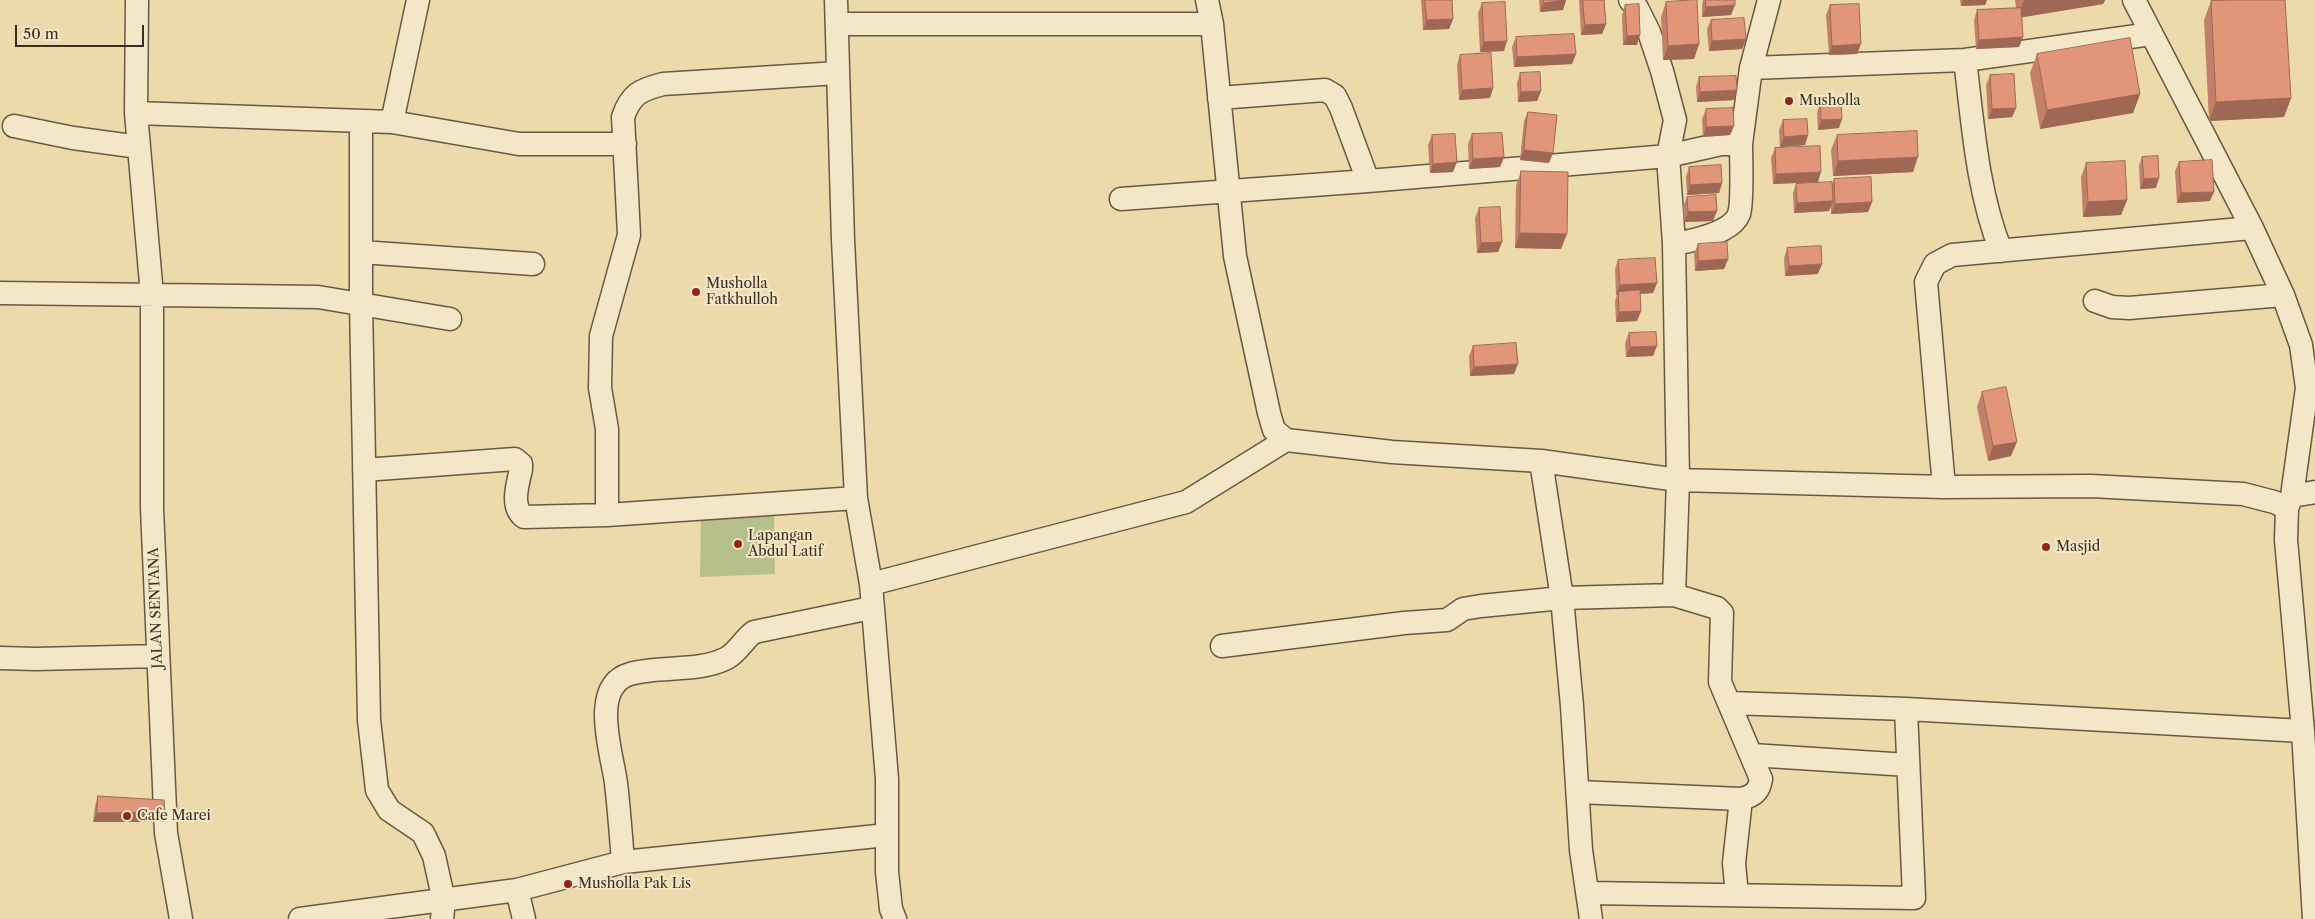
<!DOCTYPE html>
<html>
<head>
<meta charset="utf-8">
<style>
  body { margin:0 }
  #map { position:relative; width:2315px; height:919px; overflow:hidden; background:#ecdaaa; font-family:"Libre Caslon Text",serif }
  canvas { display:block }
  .scale { position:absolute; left:15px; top:25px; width:129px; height:22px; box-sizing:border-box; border:2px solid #3b2e20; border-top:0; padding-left:6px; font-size:15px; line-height:18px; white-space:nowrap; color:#3b2e20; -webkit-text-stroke:4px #f3e7c8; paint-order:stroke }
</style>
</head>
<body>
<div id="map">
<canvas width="2315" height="919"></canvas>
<div class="scale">50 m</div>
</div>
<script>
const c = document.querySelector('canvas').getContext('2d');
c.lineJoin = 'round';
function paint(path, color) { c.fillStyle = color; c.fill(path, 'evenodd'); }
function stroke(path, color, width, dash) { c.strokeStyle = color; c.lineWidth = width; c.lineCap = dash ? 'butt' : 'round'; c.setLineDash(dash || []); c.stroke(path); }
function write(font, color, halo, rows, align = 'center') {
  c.font = font + ' "Libre Caslon Text",serif'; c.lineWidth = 4; c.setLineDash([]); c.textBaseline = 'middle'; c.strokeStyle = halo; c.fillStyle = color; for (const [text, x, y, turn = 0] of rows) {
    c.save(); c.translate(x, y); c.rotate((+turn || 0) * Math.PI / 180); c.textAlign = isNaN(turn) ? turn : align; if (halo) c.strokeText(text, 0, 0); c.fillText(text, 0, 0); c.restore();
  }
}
const green = new Path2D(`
  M 774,513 L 775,574 L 700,577 L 701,515 Z`);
const minor = new Path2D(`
  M 137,0 L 136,113 L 152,295 L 152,508 L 166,833 L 181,919
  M 836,0 L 843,240 L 856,498 L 871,584 L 887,779 L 887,872 L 891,909 L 895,919
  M 1207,0 L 1212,24 L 1235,256 L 1269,413 L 1274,430 L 1286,440 L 1392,452 L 1541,461 L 1678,480 L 1944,487 L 2091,486 L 2243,494 L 2274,502 L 2287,508 L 2286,540 L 2303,731 L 2314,919
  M 2134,0 L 2252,228 L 2283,295 L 2301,345 L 2307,388 L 2292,496 L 2287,508
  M 837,24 L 1212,24
  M 1965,60 C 1973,124 1977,191 2001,251
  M 1751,68 L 1965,60 L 2151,34
  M 1219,98 L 1325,90 L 1335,96 L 1341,108 L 1368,181
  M 136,113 L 392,122 L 519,144 L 625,144
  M 361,121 L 361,303 L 369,720 L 377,790 L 389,810 L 423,833 L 434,856 L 444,901 L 442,919
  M 392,122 L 418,0
  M 14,126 L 73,138 L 139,147
  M 1121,199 L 1368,181 L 1668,156 L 1721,144 L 1741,144 L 1751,68 L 1769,0
  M 1674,244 C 1692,241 1732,233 1739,214 C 1743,202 1741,159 1741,144
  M 361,252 L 533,264
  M 0,293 L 318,297 L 450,319
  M 2095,301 L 2112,307 L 2129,308 L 2283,295
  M 1541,461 L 1562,598 L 1572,706 L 1581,850 L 1591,919
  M 364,470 L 515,459 L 521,464 L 521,469 C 518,484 510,506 524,517 L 607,515 L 856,498
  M 1944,487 L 1926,282 L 1935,264 L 1952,255 L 2252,228
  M 2292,496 L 2315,492
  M 607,515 L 607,429 L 600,388 L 601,336 L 629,235 L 623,117 C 631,94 640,90 663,84 L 838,73
  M 871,584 L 1186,502 L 1286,440
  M 1222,646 L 1404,623 L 1447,620 L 1463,609 L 1481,606 L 1562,598 L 1674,595 L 1678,480 L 1674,244 L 1668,156 L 1675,120 L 1662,71 L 1649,32 L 1637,8 L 1630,0
  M 0,658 L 36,659 L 158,656
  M 1730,703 L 1906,709 L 2303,731
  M 1752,755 L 1908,765
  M 1578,792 L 1741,799 C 1753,796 1759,792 1761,779 L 1720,682 L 1722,613 L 1717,608 L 1674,595
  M 623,862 C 621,836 619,809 616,783 C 612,753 589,686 630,674 C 661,665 698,673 727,658 C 738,652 744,639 754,632 L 871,608
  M 517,890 L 524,919
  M 1587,893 L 1914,898 L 1906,709
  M 1737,895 L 1734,863 L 1741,799
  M 300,919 L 517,890 L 623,862 L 887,835`);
const wall = new Path2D(`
  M 1421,0 L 1452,0 L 1453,19 L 1449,29 L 1423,30 Z
  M 1539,0 L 1566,0 L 1563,10 L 1540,12 Z
  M 1579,0 L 1604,0 L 1606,24 L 1602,34 L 1581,35 Z
  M 1703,0 L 1735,0 L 1731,15 L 1702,17 L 1702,5 Z
  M 1960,0 L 1987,0 L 1985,5 L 1961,6 Z
  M 2015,0 L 2105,0 L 2103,4 L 2022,17 L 2023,37 L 2019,47 L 1976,49 L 1974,20 L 1977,10 L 2016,8 Z
  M 2211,1 L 2291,98 L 2284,117 L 2209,121 L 2204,20 Z
  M 1666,2 L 1699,44 L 1694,59 L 1663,60 L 1661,17 Z
  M 1482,3 L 1504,51 L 1480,52 L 1478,13 Z
  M 1625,5 L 1637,45 L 1623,45 L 1622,15 Z
  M 1830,5 L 1857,54 L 1829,55 L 1826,15 Z
  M 1711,20 L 1746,39 L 1742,49 L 1709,51 L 1707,29 Z
  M 1516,37 L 1572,64 L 1514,67 L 1512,47 Z
  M 2037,54 L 2140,94 L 2133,113 L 2040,129 L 2030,73 Z
  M 1460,55 L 1493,88 L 1490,98 L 1459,100 L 1457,65 Z
  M 1520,73 L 1541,91 L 1537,101 L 1518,102 L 1517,83 Z
  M 1990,75 L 2016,108 L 2012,117 L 1988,119 L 1986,85 Z
  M 1699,77 L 1734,100 L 1697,102 L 1696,87 Z
  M 1820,103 L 1839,128 L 1818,130 L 1817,113 Z
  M 1706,109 L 1730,135 L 1703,137 L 1702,119 Z
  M 1528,112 L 1549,163 L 1520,160 L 1524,121 Z
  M 1783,120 L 1808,135 L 1805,145 L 1780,147 L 1779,130 Z
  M 1472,134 L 1504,157 L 1500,167 L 1469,169 L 1468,144 Z
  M 1432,135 L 1453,172 L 1430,173 L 1428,145 Z
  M 1837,135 L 1913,172 L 1833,176 L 1831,150 Z
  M 1775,148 L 1818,182 L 1773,184 L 1771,158 Z
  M 2142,157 L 2156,188 L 2140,189 L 2139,166 Z
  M 2179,162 L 2210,201 L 2177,203 L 2175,171 Z
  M 2086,163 L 2127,200 L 2121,215 L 2083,217 L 2081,177 Z
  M 1689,167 L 1722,183 L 1719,193 L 1687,195 L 1686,177 Z
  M 1521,171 L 1561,249 L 1515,248 L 1516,186 Z
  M 1834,179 L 1872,202 L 1868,212 L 1831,214 L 1831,206 L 1829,211 L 1794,213 L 1793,193 L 1796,184 L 1832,184 Z
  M 1687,197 L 1713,221 L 1684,222 L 1683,207 Z
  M 1479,208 L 1502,242 L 1498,252 L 1477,253 L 1475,218 Z
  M 1698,244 L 1728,259 L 1724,269 L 1695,271 L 1694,254 Z
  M 1787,248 L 1818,274 L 1785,276 L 1784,258 Z
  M 1618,260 L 1657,283 L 1653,293 L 1640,294 L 1641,311 L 1637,321 L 1616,322 L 1615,301 L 1617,295 L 1616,295 L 1615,269 Z
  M 1629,333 L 1653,356 L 1626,357 L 1625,343 Z
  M 1473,346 L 1514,374 L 1470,376 L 1469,356 Z
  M 1982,392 L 2011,456 L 1988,461 L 1977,407 Z
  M 98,796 L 162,822 L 93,822 L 95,806 Z`);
const shadedWall = new Path2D(`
  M 1566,0 L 1563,10 L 1540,12 L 1544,3 Z
  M 1963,0 L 1987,0 L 1985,5 L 1961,6 Z
  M 2024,0 L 2105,0 L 2103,4 L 2018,18 Z
  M 1735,5 L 1731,15 L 1702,17 L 1706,7 Z
  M 1453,19 L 1449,29 L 1423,30 L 1427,20 Z
  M 1606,24 L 1602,34 L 1581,35 L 1585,25 Z
  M 1640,35 L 1637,45 L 1623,45 L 1627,36 Z
  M 2023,37 L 2019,47 L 1976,49 L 1979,40 Z
  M 1746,39 L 1742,49 L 1709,51 L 1712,41 Z
  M 1507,41 L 1504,51 L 1480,52 L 1484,42 Z
  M 1699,44 L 1694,59 L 1663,60 L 1668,46 Z
  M 1861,44 L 1857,54 L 1829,55 L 1832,46 Z
  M 1576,54 L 1572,64 L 1514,67 L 1517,57 Z
  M 1493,88 L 1490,98 L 1459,100 L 1462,90 Z
  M 1737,90 L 1734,100 L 1697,102 L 1700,92 Z
  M 1541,91 L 1537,101 L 1518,102 L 1521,92 Z
  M 2140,94 L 2133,113 L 2040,129 L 2047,110 Z
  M 2291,98 L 2284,117 L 2209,121 L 2216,102 Z
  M 2016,108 L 2012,117 L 1988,119 L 1992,109 Z
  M 1842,119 L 1839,128 L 1818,130 L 1821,120 Z
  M 1734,126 L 1730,135 L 1703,137 L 1706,127 Z
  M 1808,135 L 1805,145 L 1780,147 L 1784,137 Z
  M 1524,150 L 1553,153 L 1549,163 L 1520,160 Z
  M 1504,157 L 1500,167 L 1469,169 L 1473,159 Z
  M 1918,157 L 1913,172 L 1833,176 L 1838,161 Z
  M 1457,162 L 1453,172 L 1430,173 L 1433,164 Z
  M 1821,172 L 1818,182 L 1773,184 L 1776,174 Z
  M 2159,178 L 2156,188 L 2140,189 L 2144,179 Z
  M 1722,183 L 1719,193 L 1687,195 L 1690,185 Z
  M 2214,192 L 2210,201 L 2177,203 L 2181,193 Z
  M 2127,200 L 2121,215 L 2083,217 L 2088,202 Z
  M 1833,201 L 1829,211 L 1794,213 L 1797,203 Z
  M 1872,202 L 1868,212 L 1831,214 L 1835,204 Z
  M 1717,211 L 1713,221 L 1684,222 L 1688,212 Z
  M 1520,233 L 1567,234 L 1561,249 L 1515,248 Z
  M 1502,242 L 1498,252 L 1477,253 L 1481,243 Z
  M 1728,259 L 1724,269 L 1695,271 L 1698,261 Z
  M 1822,264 L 1818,274 L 1785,276 L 1789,266 Z
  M 1657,283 L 1653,293 L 1618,295 L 1618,292 L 1617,295 L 1616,295 L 1620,285 Z
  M 1641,311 L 1637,321 L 1616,322 L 1619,312 Z
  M 1657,346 L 1653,356 L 1626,357 L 1630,347 Z
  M 1518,364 L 1514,374 L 1470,376 L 1474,367 Z
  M 2017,442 L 2011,456 L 1988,461 L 1993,446 Z
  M 165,812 L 162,822 L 93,822 L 97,813 Z`);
const building = new Path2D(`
  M 1425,0 L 1452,0 L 1453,19 L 1427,20 Z
  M 1544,0 L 1566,0 L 1544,3 Z
  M 1583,0 L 1604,0 L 1606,24 L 1585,25 Z
  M 1697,0 L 1699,44 L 1668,46 L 1666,2 Z
  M 1706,0 L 1735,0 L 1735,5 L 1706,7 Z
  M 2232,0 L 2285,0 L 2291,98 L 2216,102 L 2211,1 Z
  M 1505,2 L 1507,41 L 1484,42 L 1482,3 Z
  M 1639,4 L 1640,35 L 1627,36 L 1625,5 Z
  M 1859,4 L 1861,44 L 1832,46 L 1830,5 Z
  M 2021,8 L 2023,37 L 1979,40 L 1977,10 Z
  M 1744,18 L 1746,39 L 1712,41 L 1711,20 Z
  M 1574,34 L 1576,54 L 1517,57 L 1516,37 Z
  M 2130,38 L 2140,94 L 2047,110 L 2037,54 Z
  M 1491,53 L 1493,88 L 1462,90 L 1460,55 Z
  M 1540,72 L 1541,91 L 1521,92 L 1520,73 Z
  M 2014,74 L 2016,108 L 1992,109 L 1990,75 Z
  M 1736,76 L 1737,90 L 1700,92 L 1699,77 Z
  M 1841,101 L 1842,119 L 1821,120 L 1820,103 Z
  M 1733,108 L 1734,126 L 1706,127 L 1706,109 Z
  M 1528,112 L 1557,115 L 1553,153 L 1524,150 Z
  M 1807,119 L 1808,135 L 1784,137 L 1783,120 Z
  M 1917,131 L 1918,157 L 1838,161 L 1837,135 Z
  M 1502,133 L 1504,157 L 1473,159 L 1472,134 Z
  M 1455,134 L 1457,162 L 1433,164 L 1432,135 Z
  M 1820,146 L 1821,172 L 1776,174 L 1775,148 Z
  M 2158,156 L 2159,178 L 2144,179 L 2142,157 Z
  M 2212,160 L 2214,192 L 2181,193 L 2179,162 Z
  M 2125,161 L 2127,200 L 2088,202 L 2086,163 Z
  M 1721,165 L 1722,183 L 1690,185 L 1689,167 Z
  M 1521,171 L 1568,172 L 1567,234 L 1520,233 Z
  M 1871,177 L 1872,202 L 1835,204 L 1834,179 Z
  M 1832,182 L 1833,201 L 1797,203 L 1796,184 Z
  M 1716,195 L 1717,211 L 1688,212 L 1687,197 Z
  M 1500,207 L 1502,242 L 1481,243 L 1479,208 Z
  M 1727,242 L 1728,259 L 1698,261 L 1698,244 Z
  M 1821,246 L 1822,264 L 1789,266 L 1787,248 Z
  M 1655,258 L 1657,283 L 1620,285 L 1618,260 Z
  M 1640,290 L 1641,311 L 1619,312 L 1618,292 Z
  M 1656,332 L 1657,346 L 1630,347 L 1629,333 Z
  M 1516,343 L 1518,364 L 1474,367 L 1473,346 Z
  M 2006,387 L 2017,442 L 1993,446 L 1982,392 Z
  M 98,796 L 164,800 L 165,812 L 97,813 Z`);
const markers = [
  [1789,101,5,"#8f2418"],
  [696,292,5,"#8f2418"],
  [738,544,5,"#8f2418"],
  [2046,547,5,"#8f2418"],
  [127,816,5,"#8f2418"],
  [568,884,5,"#8f2418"]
];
const poiNames = [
  ["Musholla",1799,101],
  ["Musholla",706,284],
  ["Fatkhulloh",706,300],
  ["Lapangan",748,536],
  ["Abdul Latif",748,552],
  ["Masjid",2056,547],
  ["Cafe Marei",137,816],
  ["Musholla Pak Lis",578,884]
];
const streetNames = [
  ["JALAN SENTANA",156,608,-92]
];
paint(green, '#b6c08a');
stroke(minor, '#675942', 25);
stroke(minor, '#f3e7c8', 22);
paint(wall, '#c28068');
paint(shadedWall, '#9e6855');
paint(building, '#e19579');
stroke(building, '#9e6855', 1);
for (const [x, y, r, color] of markers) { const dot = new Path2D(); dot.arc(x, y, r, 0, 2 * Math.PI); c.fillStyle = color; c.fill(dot); stroke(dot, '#f3e7c8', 2); }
write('14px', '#3b2e20', '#f3e7c8', poiNames, 'left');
write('14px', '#3b2e20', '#f3e7c8', streetNames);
</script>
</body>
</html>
